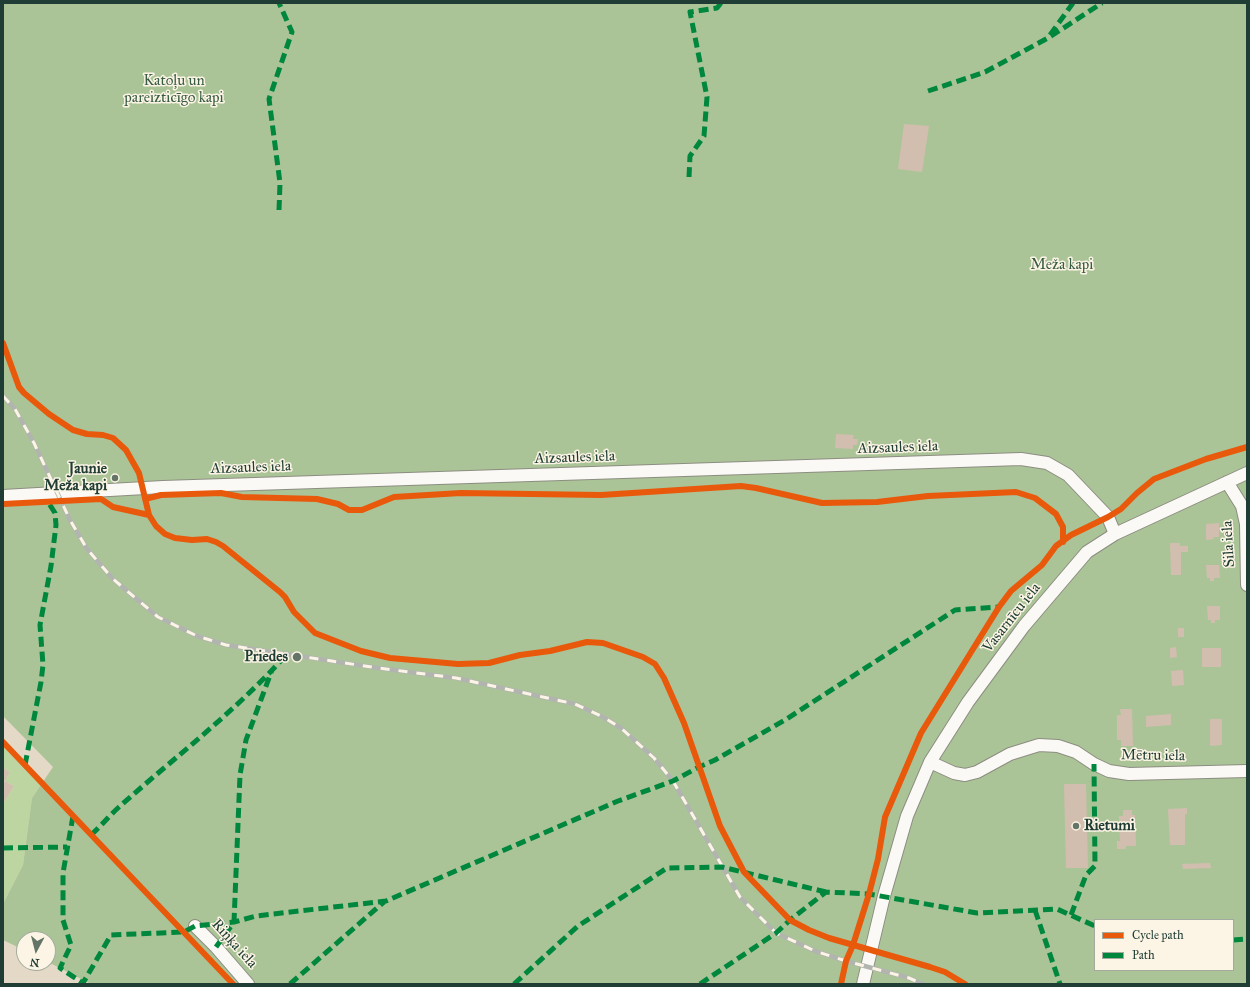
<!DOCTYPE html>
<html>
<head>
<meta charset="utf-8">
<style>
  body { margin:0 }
  #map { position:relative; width:1250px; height:987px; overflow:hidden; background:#e3d9c6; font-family:"IM FELL Great Primer",serif }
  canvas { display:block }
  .frame { position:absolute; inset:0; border:4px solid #1f3d34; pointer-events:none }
  .legend { position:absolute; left:1094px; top:919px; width:140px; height:52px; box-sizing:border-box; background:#fcf5e5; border:1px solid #a4ab9e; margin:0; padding:5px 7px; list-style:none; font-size:12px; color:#1f3d34 }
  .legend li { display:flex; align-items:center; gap:8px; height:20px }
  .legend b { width:20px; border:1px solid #a4ab9e }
  .north { position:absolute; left:16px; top:931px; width:40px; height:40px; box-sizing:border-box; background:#fcf5e5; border:1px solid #a4ab9e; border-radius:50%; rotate:187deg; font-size:11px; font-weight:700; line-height:16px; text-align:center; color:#1f3d34 }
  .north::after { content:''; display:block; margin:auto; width:14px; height:18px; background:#647467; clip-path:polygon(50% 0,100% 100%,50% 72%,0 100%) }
</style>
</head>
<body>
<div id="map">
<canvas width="1250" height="987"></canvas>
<div class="frame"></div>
<ul class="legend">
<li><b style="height:5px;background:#e8590c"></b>Cycle path</li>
<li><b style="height:5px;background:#00873e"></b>Path</li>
</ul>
<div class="north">N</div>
</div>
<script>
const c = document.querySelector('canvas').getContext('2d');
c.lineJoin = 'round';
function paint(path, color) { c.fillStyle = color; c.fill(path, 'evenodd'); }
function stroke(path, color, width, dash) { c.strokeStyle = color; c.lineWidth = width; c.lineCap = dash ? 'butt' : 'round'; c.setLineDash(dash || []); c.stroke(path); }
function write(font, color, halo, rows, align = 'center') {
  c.font = font + ' "IM FELL Great Primer",serif'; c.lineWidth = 3; c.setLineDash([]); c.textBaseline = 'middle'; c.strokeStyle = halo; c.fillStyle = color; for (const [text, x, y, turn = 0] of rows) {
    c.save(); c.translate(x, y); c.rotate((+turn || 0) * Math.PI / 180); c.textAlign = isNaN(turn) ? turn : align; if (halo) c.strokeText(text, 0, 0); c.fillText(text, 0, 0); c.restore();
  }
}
const green = new Path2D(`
  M 3,746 L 41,785 L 32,798 L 23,865 L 3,904 L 3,804 L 14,786 L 5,781 L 10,772 L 3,768 Z`);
const forest = new Path2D(`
  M 3,3 L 1247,3 L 1247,984 L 89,984 L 89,983 L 48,962 L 48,939 L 24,939 L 24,950 L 3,940 L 3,904 L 23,865 L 32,798 L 53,767 L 3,716 ZM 1095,920 L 1233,920 L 1233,970 L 1095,970 Z`);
const building = new Path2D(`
  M 904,124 L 929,126 L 922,172 L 898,169 Z
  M 836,434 L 854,435 L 853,439 L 858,439 L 857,445 L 853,445 L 853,449 L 835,448 Z
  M 1219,523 L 1219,537 L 1213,537 L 1214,539 L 1206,540 L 1206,524 Z
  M 1170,543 L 1180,543 L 1180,546 L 1188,546 L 1188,552 L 1181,552 L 1181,575 L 1171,575 Z
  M 1206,565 L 1219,565 L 1220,578 L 1214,578 L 1214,581 L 1210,581 L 1210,578 L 1207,578 Z
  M 1207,606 L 1220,606 L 1220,620 L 1215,620 L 1215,623 L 1211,623 L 1211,620 L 1208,620 Z
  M 1178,628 L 1184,628 L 1184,637 L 1178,637 Z
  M 1176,647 L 1177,657 L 1170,658 L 1170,648 Z
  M 1202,648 L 1221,648 L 1221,667 L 1202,667 Z
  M 1183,670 L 1184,685 L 1172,686 L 1171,671 Z
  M 1120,709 L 1132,709 L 1133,746 L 1121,746 L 1121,740 L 1117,740 L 1117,715 L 1121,715 Z
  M 1171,714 L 1171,725 L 1146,727 L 1146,716 Z
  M 1210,719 L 1222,719 L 1222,745 L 1210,746 Z
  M 3,768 L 10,772 L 5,781 L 3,780 Z
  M 5,781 L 14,786 L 3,804 L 3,784 Z
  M 1064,784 L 1086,784 L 1088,868 L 1066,868 Z
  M 1187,808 L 1187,814 L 1185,814 L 1185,845 L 1170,845 L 1168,809 Z
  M 1123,810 L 1132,810 L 1132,815 L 1135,815 L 1136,846 L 1126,846 L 1126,849 L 1117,849 L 1117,841 L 1120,841 L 1119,816 L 1123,816 Z
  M 1210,863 L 1211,868 L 1183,869 L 1182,864 Z`);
const minor = new Path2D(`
  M 1227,482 L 1242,506 L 1246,524 L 1247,585
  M 3,496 L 163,487 L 1021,459 L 1047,463 L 1068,475 L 1108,517 L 1115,534
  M 930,762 L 954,773 L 965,775 L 977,772 L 1010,754 L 1039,745 L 1058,746 L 1076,752 L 1094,764 L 1109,771 L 1129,774 L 1247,771
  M 195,926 L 216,947 L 248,984
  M 863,984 L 884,896 L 907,816 L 930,762 L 968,702 L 1024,626 L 1087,552 L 1115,534 L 1247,473`);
const rail = new Path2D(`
  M 3,396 L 15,409 L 34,443 L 70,520 L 87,549 L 113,579 L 158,617 L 197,636 L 226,645 L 378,668 L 456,678 L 575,704 L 603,717 L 621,728 L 654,758 L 673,781 L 740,897 L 776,933 L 815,951 L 846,961 L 909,978 L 923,984`);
const quiet = new Path2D(`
  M 1050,35 L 1073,3
  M 928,91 L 985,72 L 1048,38 L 1102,3
  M 689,177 L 690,156 L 704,136 L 707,97 L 690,12 L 717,8 L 721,3
  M 279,210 L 280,183 L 269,99 L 292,32 L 279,3
  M 25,765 L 41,682 L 43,665 L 40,625 L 51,566 L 56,525 L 55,513 L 48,502
  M 73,816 L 63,873 L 63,920 L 71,945 L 60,968 L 83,983 L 111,935 L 184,932 L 195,926 L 234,922 L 256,916 L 386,901 L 618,801 L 673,781 L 699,767 L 715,760 L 785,720 L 955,610 L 999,607
  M 91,835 C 101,826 109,816 119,807 C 175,757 236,711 286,655
  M 3,848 L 67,847
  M 1035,910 L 1060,984
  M 1071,915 L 1086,875 L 1095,866 L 1094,764
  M 1233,940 L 1247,939
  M 216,947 L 234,922 L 240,775 L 246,740 L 272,670
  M 290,984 L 385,901
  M 514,984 L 578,926 L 667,868 L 722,867 L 826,892
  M 700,984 L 776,933 L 790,920 L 826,892 L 869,894 L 977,913 L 1057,909 L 1095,926`);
const cycleway = new Path2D(`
  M 3,343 L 19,387 L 24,393 L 49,414 L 73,430 L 87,434 L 103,435 L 113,438 L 126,450 L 139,473 L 149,515 L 156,526 L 165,534 L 175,538 L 192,540 L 207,539 L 216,542 L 223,546 L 280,592 L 285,597 L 294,612 L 315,633 L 361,651 L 390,658 L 458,664 L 489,663 L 520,655 L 550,651 L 587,642 L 603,643 L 643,657 L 655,664 L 664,678 L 684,723 L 720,826 L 744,872 L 790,920 L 809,930 L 829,938 L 930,967 L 945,972 L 965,984
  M 145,499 L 161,495 L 221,493 L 242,497 L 317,499 L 338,504 L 349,510 L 362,510 L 394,497 L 461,493 L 601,495 L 741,486 L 756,488 L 822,503 L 877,502 L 928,496 L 1016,492 L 1035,498 L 1056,514 L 1063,527 L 1063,542
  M 3,504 L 101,499 L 113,507 L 149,515
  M 3,742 L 233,984
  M 841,984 L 846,961 L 853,945 L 869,894 L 878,859 L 885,817 L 921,733 L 999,607 L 1011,591 L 1042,565 L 1056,546 L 1071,535 L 1108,517 L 1121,509 L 1137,493 L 1154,479 L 1206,459 L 1247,447`);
const markers = [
  [115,478,4,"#647467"],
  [297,657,5,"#647467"],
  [1076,826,4,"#647467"]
];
const parkNames = [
  ["Katoļu un",174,81],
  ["pareizticīgo kapi",174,98],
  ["Meža kapi",1062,265]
];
const streetNames = [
  ["Aizsaules iela",898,448,-2],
  ["Aizsaules iela",575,458,-2],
  ["Aizsaules iela",251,468,-2],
  ["Sila iela",1229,544,-93],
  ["Vasarnīcu iela",1012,618,-52],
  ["Mētru iela",1153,756,1],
  ["Riņķa iela",234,944,48]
];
const poiNames = [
  ["Jaunie",107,469],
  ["Meža kapi",107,486],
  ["Priedes",288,657],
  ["Rietumi",1084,826,"left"]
];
paint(green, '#bcd5a1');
paint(forest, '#abc497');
paint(building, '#d2beaf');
stroke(minor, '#8c8d81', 14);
stroke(minor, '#fbf9f6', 12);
stroke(rail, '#b2b4b0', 4.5);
stroke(rail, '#fcf5e5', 3, [9]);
stroke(quiet, '#00873e', 5, [10, 5]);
stroke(cycleway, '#e8590c', 6);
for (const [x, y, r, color] of markers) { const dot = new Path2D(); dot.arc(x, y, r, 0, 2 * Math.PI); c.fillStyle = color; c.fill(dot); stroke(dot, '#fcf5e5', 1.5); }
write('15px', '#385b44', '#fcf5e5', parkNames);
write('15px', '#1f3d34', '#fcf5e5', streetNames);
write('bold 15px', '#1f3d34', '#fcf5e5', poiNames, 'right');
</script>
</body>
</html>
